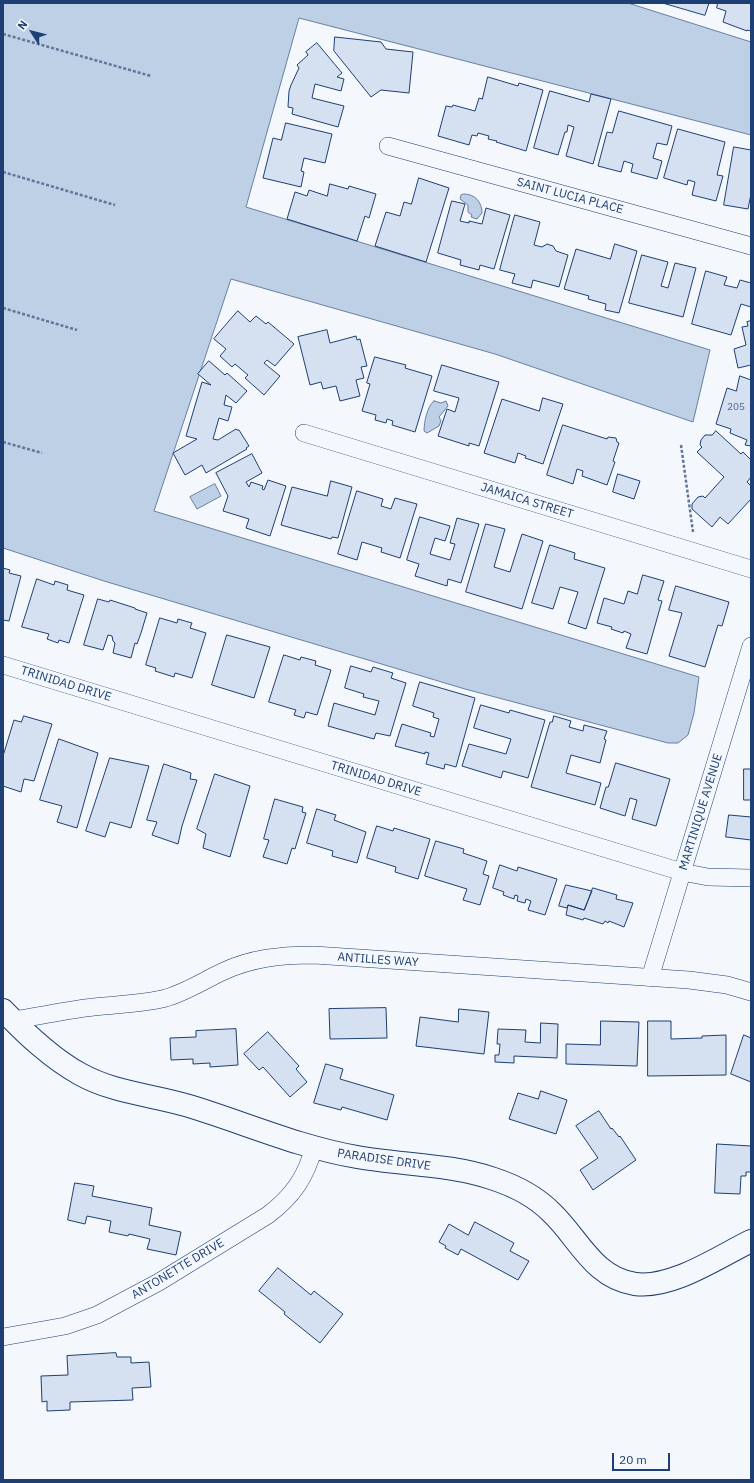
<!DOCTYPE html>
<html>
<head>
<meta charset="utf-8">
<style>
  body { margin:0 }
  #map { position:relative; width:754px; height:1483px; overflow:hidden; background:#f4f7fb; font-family:"IBM Plex Sans",sans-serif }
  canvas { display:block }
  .frame { position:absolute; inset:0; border:4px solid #1d3f73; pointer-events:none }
  .north { position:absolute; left:12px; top:12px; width:40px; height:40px; -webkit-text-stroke:3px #f4f7fb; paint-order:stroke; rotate:306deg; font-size:11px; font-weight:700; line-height:16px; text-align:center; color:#1d3f73 }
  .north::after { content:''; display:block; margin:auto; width:14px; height:18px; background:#1d3f73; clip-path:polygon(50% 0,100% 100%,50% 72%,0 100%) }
  .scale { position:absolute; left:612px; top:1453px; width:58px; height:18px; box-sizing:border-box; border:2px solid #1d3f73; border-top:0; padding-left:5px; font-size:12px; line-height:14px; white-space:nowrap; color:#1d3f73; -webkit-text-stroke:3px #f4f7fb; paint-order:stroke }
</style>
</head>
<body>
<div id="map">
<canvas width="754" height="1483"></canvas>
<div class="frame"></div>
<div class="north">N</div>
<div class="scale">20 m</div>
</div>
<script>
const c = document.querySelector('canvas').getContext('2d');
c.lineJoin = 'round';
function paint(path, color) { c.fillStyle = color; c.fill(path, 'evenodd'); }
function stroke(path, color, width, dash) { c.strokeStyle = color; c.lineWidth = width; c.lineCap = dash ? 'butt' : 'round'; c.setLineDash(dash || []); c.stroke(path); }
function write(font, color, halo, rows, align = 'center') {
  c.font = font + ' "IBM Plex Sans",sans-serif'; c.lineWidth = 3; c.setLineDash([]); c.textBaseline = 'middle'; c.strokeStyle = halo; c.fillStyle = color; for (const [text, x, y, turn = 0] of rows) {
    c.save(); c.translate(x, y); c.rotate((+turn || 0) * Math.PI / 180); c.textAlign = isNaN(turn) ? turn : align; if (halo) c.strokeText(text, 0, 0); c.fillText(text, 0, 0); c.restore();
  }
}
const water = new Path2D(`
  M 3,3 L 628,3 L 751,42 L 751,135 L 299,18 L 246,207 L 710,350 L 693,422 L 495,354 L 231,279 L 154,511 L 699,677 L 694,713 L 688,735 L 678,743 L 668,743 L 465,689 L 104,581 L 3,548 Z
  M 464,194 C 475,194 482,202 482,213 L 477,219 L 471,217 L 472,215 L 468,212 L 468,205 L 460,199 L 461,195 Z
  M 434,401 L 441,403 L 446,401 L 448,406 L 439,417 L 441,421 L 439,426 L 427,433 L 424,431 C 424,423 427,406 434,401 Z
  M 215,484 L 221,496 L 197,509 L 190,497 Z`);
const building = new Path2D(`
  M 663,3 L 709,3 L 705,15 Z
  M 718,3 L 751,3 L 751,31 L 747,30 L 747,31 L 723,22 L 726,11 L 717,8 Z
  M 335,37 L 381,42 L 386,49 L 413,52 L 409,93 L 381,90 L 371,97 L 334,51 Z
  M 317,43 L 342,73 L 337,77 L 344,79 L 341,91 L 315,84 L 312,98 L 344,106 L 338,127 L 292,114 L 293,108 L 288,107 L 289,91 L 291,85 L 299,68 L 297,65 L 308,55 L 306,52 Z
  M 488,77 L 518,86 L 519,83 L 543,90 L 526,151 L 496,142 L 497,141 L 488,139 L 489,136 L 478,133 L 477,136 L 472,135 L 469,145 L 438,136 L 446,106 L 452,107 L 453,105 L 475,111 L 479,98 L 482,99 Z
  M 550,91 L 589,102 L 591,94 L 611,99 L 593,164 L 566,156 L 574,127 L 568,125 L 567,132 L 565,132 L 558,155 L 534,148 Z
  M 619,111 L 672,126 L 667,145 L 657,143 L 653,158 L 662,161 L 657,179 L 631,172 L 633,164 L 624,161 L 621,172 L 598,166 L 607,132 L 612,133 Z
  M 286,123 L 332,134 L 325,163 L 304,158 L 301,171 L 304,172 L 301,187 L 263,178 L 273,138 L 281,140 Z
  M 678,129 L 725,142 L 717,175 L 723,176 L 716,201 L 692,195 L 695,182 L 688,180 L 687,185 L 664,178 Z
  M 734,147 L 751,150 L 751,194 L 748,209 L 724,205 Z
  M 419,178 L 449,188 L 426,262 L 375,246 L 386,212 L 400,216 L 404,202 L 411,204 Z
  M 330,184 L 348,189 L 349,186 L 376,194 L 369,218 L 365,216 L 357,241 L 287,219 L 295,192 L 307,196 L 309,190 L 327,196 Z
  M 452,201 L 465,204 L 460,221 L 469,223 L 469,221 L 482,224 L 486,208 L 510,215 L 494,269 L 480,265 L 479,270 L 460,265 L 461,260 L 438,253 Z
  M 515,215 L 540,222 L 534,245 L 542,247 L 547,244 L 553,246 L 556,251 L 568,255 L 559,287 L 533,280 L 531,288 L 512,283 L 515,274 L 500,270 Z
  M 615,244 L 637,251 L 619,313 L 605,310 L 606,304 L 588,299 L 589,296 L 564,289 L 576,249 L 610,259 Z
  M 642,255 L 668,262 L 661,286 L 668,288 L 675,263 L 696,268 L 683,317 L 629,303 Z
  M 706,271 L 727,277 L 724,285 L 737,288 L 740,280 L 751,283 L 751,307 L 741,304 L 731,335 L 692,324 Z
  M 238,311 L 250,322 L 256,316 L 266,324 L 268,322 L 294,344 L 275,366 L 267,360 L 264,363 L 280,376 L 264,395 L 245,378 L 248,375 L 235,364 L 232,367 L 220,356 L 226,349 L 214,339 Z
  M 751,321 L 751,365 L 738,368 L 734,349 L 746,345 L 742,327 L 748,326 L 747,322 Z
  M 327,330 L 330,343 L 356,336 L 357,340 L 360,339 L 367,366 L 361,367 L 364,378 L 356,380 L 360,396 L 340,401 L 336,386 L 323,389 L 321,382 L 310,385 L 298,337 Z
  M 375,357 L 406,365 L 405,368 L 432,376 L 415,432 L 392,425 L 393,421 L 387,419 L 386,423 L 375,420 L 376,415 L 362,411 L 370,384 L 367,383 Z
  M 209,361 L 225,375 L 227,373 L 247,391 L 236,403 L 226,395 L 224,405 L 232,407 L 228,421 L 219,418 L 213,439 L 218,440 L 236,429 L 237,430 L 239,430 L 249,446 L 246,448 L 247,449 L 206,473 L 202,465 L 185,475 L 173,453 L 197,439 L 186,436 L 202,382 L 211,385 L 198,374 Z
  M 442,365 L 499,382 L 479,446 L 469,443 L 469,446 L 438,436 L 447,409 L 455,412 L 459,398 L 434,391 Z
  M 740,376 L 751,380 L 751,446 L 745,445 L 747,440 L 730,433 L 731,429 L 716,424 L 727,388 L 736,391 Z
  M 543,398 L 563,404 L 543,464 L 525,458 L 526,456 L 518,453 L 515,463 L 484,453 L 502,399 L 539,411 Z
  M 563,425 L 607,439 L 608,437 L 616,438 L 617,442 L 619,443 L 613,461 L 615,462 L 607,485 L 582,476 L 583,471 L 577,469 L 573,484 L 547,475 Z
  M 716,431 L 741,454 L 743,452 L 751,460 L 751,477 L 747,482 L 751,486 L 751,499 L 728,524 L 720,517 L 712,527 L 692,509 L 692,504 L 698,497 L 703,496 L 705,498 L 724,477 L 697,452 L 702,447 L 700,445 L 701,440 L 705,435 L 712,435 Z
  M 252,454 L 262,473 L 246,482 L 249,487 L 251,482 L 263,486 L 262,489 L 264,490 L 268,480 L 286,486 L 270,536 L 246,528 L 249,519 L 223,511 L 228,496 L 216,473 Z
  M 618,474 L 640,481 L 634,499 L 613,492 Z
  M 331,481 L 352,487 L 338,538 L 332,537 L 331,539 L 281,525 L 292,487 L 327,496 Z
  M 357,491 L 383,499 L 381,506 L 391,509 L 395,498 L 417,504 L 400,558 L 381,552 L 382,548 L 362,542 L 357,560 L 338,554 Z
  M 420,517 L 450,526 L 445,541 L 435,538 L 430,554 L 450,560 L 455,544 L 450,543 L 457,518 L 479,524 L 461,583 L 448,579 L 447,586 L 415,576 L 419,564 L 407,560 Z
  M 486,524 L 505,529 L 494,567 L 510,572 L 522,534 L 543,541 L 522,609 L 466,592 Z
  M 550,545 L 575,553 L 574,559 L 605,568 L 586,629 L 568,623 L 578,592 L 560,587 L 553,609 L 532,603 Z
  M 3,568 L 10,570 L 9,573 L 21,576 L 9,621 L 3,620 Z
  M 643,575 L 664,581 L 658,600 L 662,601 L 647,654 L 626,648 L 631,634 L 624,631 L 623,633 L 611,629 L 612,627 L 597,623 L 604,598 L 624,604 L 628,591 L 637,594 Z
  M 37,579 L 54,585 L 55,581 L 68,585 L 67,590 L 84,595 L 69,643 L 59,640 L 58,643 L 47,639 L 49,634 L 22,627 Z
  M 676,586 L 729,602 L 722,626 L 718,625 L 705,667 L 669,656 L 682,613 L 669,610 Z
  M 98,599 L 109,602 L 110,600 L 135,608 L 135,609 L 147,613 L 141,633 L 137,644 L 135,643 L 131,658 L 113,653 L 115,643 L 113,641 L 112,636 L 108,635 L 103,650 L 84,645 Z
  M 160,618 L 177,623 L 178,619 L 192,623 L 190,628 L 206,633 L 192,678 L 175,673 L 174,677 L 155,671 L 156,668 L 146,665 Z
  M 227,635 L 270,647 L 254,698 L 212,685 Z
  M 284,655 L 300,660 L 301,657 L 316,661 L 315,665 L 331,670 L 317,715 L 306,712 L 304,718 L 294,715 L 296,710 L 269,702 Z
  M 351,666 L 371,672 L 373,667 L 393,673 L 391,678 L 406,683 L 390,736 L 376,733 L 374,739 L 328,726 L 334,703 L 375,715 L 379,701 L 363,697 L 364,694 L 345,688 Z
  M 420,682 L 475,698 L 456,767 L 445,764 L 444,769 L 426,764 L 429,753 L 425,752 L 425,754 L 395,746 L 402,724 L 431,733 L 430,736 L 434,737 L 439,719 L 433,717 L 434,713 L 413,706 Z
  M 481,705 L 509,713 L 510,710 L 545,720 L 528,778 L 503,771 L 501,778 L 462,766 L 469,744 L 506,754 L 511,739 L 474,728 Z
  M 24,716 L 52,724 L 34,781 L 24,779 L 21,792 L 3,786 L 3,756 L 14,720 L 21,722 Z
  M 554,716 L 571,721 L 569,727 L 583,731 L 584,725 L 607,731 L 604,739 L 606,740 L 600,763 L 571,755 L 566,773 L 601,783 L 595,805 L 531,787 L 550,722 L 552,722 Z
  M 59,739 L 98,753 L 77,828 L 57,822 L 62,806 L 40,800 Z
  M 110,758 L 149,766 L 131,828 L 110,822 L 105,837 L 86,831 Z
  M 616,763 L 670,779 L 656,826 L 632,819 L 637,800 L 630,798 L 625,816 L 600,808 L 606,787 L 608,787 Z
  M 164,764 L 191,773 L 190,779 L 197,780 L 182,826 L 178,844 L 152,835 L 157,822 L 147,820 Z
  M 744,769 L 751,769 L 751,800 L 744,800 Z
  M 215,774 L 250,786 L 230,857 L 203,848 L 206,834 L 197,829 Z
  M 275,799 L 303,807 L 302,812 L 306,813 L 295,849 L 292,848 L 287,864 L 263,857 L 269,840 L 264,839 Z
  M 317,809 L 336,815 L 334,820 L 366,832 L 357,863 L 332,856 L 333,851 L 307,843 Z
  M 729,815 L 751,817 L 751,840 L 726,837 Z
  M 377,826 L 393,831 L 394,828 L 430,839 L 418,879 L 395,872 L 396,867 L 367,858 Z
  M 436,841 L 464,849 L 463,853 L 487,861 L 483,874 L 489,876 L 480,905 L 463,900 L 467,889 L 425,876 Z
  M 500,865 L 517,871 L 518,867 L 557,879 L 545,915 L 528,910 L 531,901 L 526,899 L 525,903 L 517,901 L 518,896 L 515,895 L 514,899 L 503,895 L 504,892 L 493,888 Z
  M 566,885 L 592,891 L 584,910 L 568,905 L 567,908 L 559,906 Z
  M 593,888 L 617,895 L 616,899 L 633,903 L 624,927 L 609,921 L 608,923 L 605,921 L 603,924 L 584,918 L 583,920 L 566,915 L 568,905 L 584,910 Z
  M 386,1008 L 387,1038 L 330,1039 L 329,1009 Z
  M 459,1009 L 489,1012 L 484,1054 L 416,1046 L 420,1017 L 458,1022 Z
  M 601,1021 L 639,1022 L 637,1066 L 566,1064 L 566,1044 L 600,1045 Z
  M 648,1021 L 671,1021 L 671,1039 L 702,1038 L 702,1036 L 726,1035 L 726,1075 L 648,1076 Z
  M 541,1023 L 558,1024 L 557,1058 L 514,1056 L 514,1063 L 495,1062 L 495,1055 L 499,1055 L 500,1044 L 497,1044 L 498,1029 L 526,1030 L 525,1042 L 540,1043 Z
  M 236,1029 L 238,1065 L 210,1067 L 210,1063 L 193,1064 L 193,1059 L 171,1060 L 170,1038 L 196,1037 L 196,1031 Z
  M 268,1032 L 299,1066 L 296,1069 L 307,1082 L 290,1097 L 263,1067 L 259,1070 L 244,1054 Z
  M 744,1035 L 751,1038 L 751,1082 L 731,1074 Z
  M 326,1064 L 343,1069 L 340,1079 L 394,1095 L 387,1120 L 342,1107 L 341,1110 L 314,1103 Z
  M 541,1091 L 567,1100 L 556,1134 L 509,1119 L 518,1093 L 538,1099 Z
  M 599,1111 L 611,1129 L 612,1128 L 619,1137 L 620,1136 L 636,1160 L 593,1190 L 580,1170 L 598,1158 L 576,1126 Z
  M 717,1144 L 751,1146 L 751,1172 L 746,1172 L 746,1176 L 741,1176 L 740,1194 L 715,1193 Z
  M 75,1183 L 94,1186 L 92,1196 L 152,1208 L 149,1225 L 181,1232 L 176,1255 L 147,1249 L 150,1239 L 129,1234 L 128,1236 L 109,1232 L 111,1221 L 87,1216 L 85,1224 L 68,1220 Z
  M 475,1222 L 514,1243 L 510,1251 L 529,1261 L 518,1280 L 461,1249 L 458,1255 L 445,1248 L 446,1246 L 439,1242 L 449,1224 L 468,1235 Z
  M 278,1268 L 311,1295 L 314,1291 L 343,1314 L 320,1343 L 284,1314 L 285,1312 L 259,1291 Z
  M 116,1353 L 117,1357 L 131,1357 L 131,1363 L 149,1362 L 151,1387 L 132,1388 L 133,1400 L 70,1402 L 70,1410 L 47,1411 L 47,1401 L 42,1402 L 41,1376 L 68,1375 L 67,1356 Z`);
const path = new Path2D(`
  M 3,34 L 151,76
  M 3,172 L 115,205
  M 3,308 L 77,330
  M 3,442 L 42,453
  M 681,445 L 693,532`);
const street = new Path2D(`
  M 388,146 L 751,246
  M 304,433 L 751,569
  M 3,665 L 682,872 L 708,877 L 751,878
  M 650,978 L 751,646
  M 12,1020 C 40,1016 67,1010 94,1007 C 118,1004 143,1004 166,998 C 186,992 203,981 222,972 C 251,958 281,955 314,955 L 689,980 L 727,985 L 751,992
  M 3,1337 L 65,1326 L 97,1315 L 159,1282 L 268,1215 C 293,1196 306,1177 314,1147`);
const secondary = new Path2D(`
  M 3,1010 C 26,1034 51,1058 80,1074 C 114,1093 153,1095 189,1106 C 245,1123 299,1147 357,1157 C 402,1165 450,1164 494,1179 C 515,1186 535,1196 551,1212 C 578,1237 593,1278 635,1284 C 672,1289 718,1257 751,1241`);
const numberNames = [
  ["205",736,407]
];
const streetNames = [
  ["SAINT LUCIA PLACE",570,196,15],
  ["JAMAICA STREET",527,501,17],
  ["TRINIDAD DRIVE",66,684,17],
  ["TRINIDAD DRIVE",376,779,17],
  ["MARTINIQUE AVENUE",701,812,-73],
  ["ANTILLES WAY",378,960,4],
  ["PARADISE DRIVE",384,1160,8],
  ["ANTONETTE DRIVE",178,1269,-31]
];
paint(water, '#bed0e5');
stroke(water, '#687fa3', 1);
paint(building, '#d5e0f0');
stroke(building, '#1d3f73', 1);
stroke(street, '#1d3f73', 18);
stroke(secondary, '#1d3f73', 24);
stroke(path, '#5e769c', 2.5, [3, 2]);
stroke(street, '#f4f7fb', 17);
stroke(secondary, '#f4f7fb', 22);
write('10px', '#4b6792', null, numberNames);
write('12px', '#1d3f73', '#f4f7fb', streetNames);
</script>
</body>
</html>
